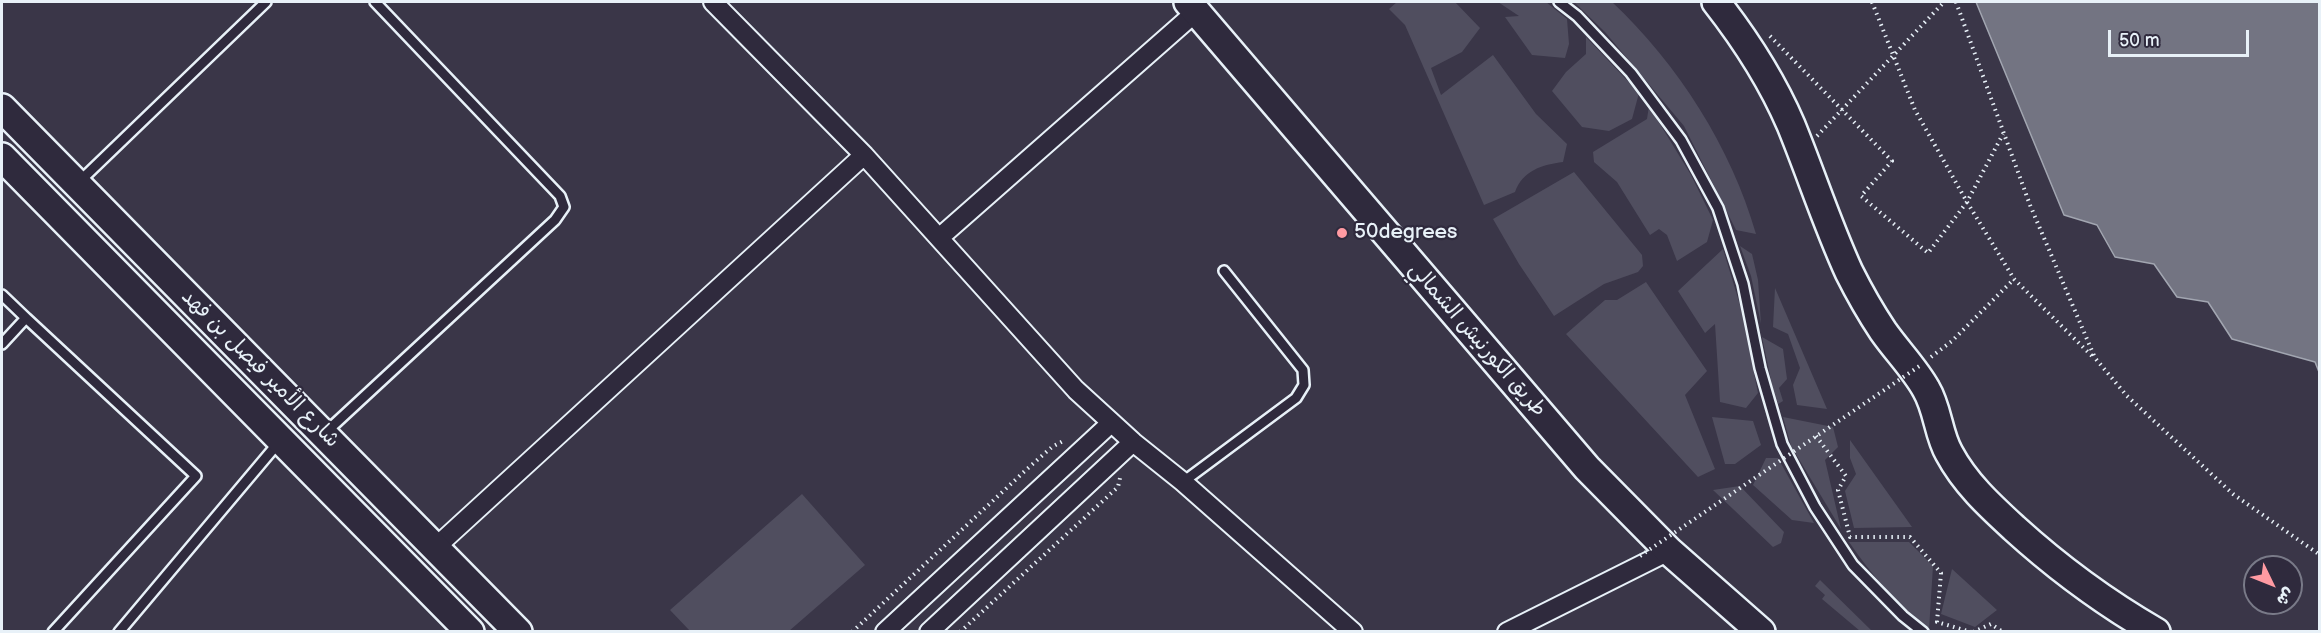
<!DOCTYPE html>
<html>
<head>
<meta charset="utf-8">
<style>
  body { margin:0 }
  #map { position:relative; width:2321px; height:633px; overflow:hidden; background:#3a3648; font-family:"Balsamiq Sans","Playpen Sans Arabic",sans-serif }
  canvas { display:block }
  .frame { position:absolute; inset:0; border:3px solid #e8f1f8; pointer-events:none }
  .north { position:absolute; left:2243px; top:555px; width:60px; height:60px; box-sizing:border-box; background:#2f2a3d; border:2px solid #797a88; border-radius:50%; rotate:133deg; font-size:16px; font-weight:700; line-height:24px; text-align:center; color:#e8f1f8 }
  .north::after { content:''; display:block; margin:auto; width:21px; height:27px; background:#ff9aa2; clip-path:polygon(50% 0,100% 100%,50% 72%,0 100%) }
  .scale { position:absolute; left:2108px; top:30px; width:141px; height:27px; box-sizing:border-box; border:3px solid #e8f1f8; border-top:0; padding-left:8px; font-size:18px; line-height:21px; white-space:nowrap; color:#e8f1f8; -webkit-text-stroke:4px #2f2a3d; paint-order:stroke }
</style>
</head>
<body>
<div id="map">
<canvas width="2321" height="633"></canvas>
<div class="frame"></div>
<div class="north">ش</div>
<div class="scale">50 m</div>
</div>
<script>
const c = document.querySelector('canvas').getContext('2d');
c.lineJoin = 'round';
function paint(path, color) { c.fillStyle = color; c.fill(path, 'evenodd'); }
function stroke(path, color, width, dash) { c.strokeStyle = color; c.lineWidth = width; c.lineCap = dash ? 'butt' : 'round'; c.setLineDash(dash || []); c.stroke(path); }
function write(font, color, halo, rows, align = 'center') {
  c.font = font + ' "Balsamiq Sans","Playpen Sans Arabic",sans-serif'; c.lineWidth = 4.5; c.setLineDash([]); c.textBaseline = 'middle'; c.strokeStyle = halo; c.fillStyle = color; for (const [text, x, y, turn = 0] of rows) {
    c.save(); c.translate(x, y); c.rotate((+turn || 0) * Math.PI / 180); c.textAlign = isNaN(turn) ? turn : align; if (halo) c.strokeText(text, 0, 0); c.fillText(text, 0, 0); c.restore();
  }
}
const green = new Path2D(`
  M 1397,2 L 1455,2 L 1480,28 L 1462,52 L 1431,68 L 1441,95 L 1493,55 L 1536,114 L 1567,144 L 1563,162 C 1542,165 1523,170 1515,192 L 1484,205 L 1405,25 L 1389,9 Z
  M 1498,2 L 1546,2 L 1567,19 L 1569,44 L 1565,58 L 1532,55 L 1505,17 L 1519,16 Z
  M 1574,2 L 1612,2 C 1678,64 1731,147 1756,234 L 1736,230 L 1684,126 L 1605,32 Z
  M 1586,37 L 1639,93 L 1632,119 L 1609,131 L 1582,127 L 1552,91 L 1566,72 L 1586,54 Z
  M 1649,106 L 1691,175 L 1713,220 L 1707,242 L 1677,261 L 1667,235 L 1659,229 L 1650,235 L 1617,182 L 1594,162 L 1593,152 L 1647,119 Z
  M 1574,172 L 1642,255 L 1643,266 L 1638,272 L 1604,284 L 1554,316 L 1519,264 L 1493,219 Z
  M 1740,246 L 1752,254 L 1758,280 L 1761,324 L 1751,276 Z
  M 1723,249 L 1740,305 L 1758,393 L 1746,408 L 1720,402 L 1715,324 L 1705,333 L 1678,291 Z
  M 1646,282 L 1707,371 L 1685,395 L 1715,469 L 1698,477 L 1566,334 L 1605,300 L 1617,300 Z
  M 1775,288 L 1827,409 L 1797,405 L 1793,385 L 1800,368 L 1788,334 L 1773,327 Z
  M 1762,337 L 1783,349 L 1787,379 L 1779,388 L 1783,401 L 1778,404 L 1772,385 Z
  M 1712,417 L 1753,421 L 1761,445 L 1735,464 L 1725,464 Z
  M 1783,417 L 1833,427 L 1838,447 L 1825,460 L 1841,529 L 1791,446 Z
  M 1850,440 L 1912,527 L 1854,528 L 1845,491 L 1856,474 L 1850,458 Z
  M 1766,458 L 1778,458 L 1814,523 L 1792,520 L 1753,485 Z
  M 1740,486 L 1784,532 L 1781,543 L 1773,547 L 1713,490 Z
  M 802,494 L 865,565 L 789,631 L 690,631 L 670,610 Z
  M 1849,542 L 1909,542 L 1933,566 L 1929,630 C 1898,604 1872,576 1849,542 Z
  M 1952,569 L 1997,610 L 1975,627 L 1941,614 Z
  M 1820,580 L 1872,631 L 1860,631 L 1822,599 L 1825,595 L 1815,586 Z`);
const water = new Path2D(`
  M 1976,2 L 2319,2 L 2319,372 L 2315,362 L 2232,339 L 2208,302 L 2177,297 L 2154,264 L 2115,257 L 2097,225 L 2064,215 Z`);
const path = new Path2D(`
  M 1872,2 L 1915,110 L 1967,202 L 2014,279 L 2092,356
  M 1956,2 L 2030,205 L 2095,358 L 2127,396 L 2233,494 L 2320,555
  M 1770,36 L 1892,161 L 1861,196 L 1928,253 L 1967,202 L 2003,134
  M 1817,136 L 1944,2
  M 1931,357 L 1952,341 L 2014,279
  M 1816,436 L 1846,476 L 1838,490 L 1850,537 L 1910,537 L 1941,573 L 1937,622 L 1971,632
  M 852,632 L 1027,469 L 1052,447 L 1063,441
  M 960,632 L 1118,487 L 1120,478
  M 1973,632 L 1991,624 L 2003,632`);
const service = new Path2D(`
  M 1559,2 L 1577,16 L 1631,73 L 1681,140 L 1718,208 L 1743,284 L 1760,368 L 1782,444 L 1815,507 L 1853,565 L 1903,616 L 1923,632
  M 78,183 L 266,2
  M 2,295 L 26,318 L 2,344
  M 26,318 L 196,476 L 53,632
  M 326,432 L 555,220 L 564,207 L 560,196 L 375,2
  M 1183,482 L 1296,398 L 1304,385 L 1303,370 L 1224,271
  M 119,632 L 279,442`);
const minor = new Path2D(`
  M 713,2 L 864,155 L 1076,390 L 1133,442 L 1183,482 L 1353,632
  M 939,238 L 1197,11
  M 436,547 L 864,155
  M 885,632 L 1111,423
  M 929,632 L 1133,442
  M 1507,632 L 1669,551`);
const secondary = new Path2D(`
  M 1188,2 L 1587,468 L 1669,551 L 1761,632
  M 1716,2 C 1745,39 1772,81 1791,125 C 1811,174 1827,224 1849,272 C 1859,292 1871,313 1883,331 C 1897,351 1915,369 1926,389 C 1938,409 1938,434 1949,453 C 1965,483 1989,505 2014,528 C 2058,568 2104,602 2156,632
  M 2,108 L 518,632
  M 2,157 L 470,632`);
const pathBridge = new Path2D(`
  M 1640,556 L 1921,365`);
const markers = [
  [1342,233,6,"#ff9aa2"]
];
const poiNames = [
  ["50degrees",1354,233]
];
const streetNames = [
  ["طريق الكورنيش الشمالي",1477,340,49],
  ["شارع الأمير فيصل بن فهد",260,369,45]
];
paint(green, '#504e5f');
paint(water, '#737482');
stroke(water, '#a2a6b1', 1.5);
stroke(service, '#e8f1f8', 14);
stroke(minor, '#e8f1f8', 22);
stroke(secondary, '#e8f1f8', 32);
stroke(path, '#e8f1f8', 4, [1.5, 4.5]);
stroke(service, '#2f2a3d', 9);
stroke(minor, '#2f2a3d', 18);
stroke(secondary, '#2f2a3d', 27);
stroke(pathBridge, '#e8f1f8', 4, [1.5, 4.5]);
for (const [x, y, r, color] of markers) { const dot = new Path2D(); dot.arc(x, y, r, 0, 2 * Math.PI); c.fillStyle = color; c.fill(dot); stroke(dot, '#2f2a3d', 2); }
write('21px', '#e8f1f8', '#2f2a3d', poiNames, 'left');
write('21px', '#e8f1f8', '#2f2a3d', streetNames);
</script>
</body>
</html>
